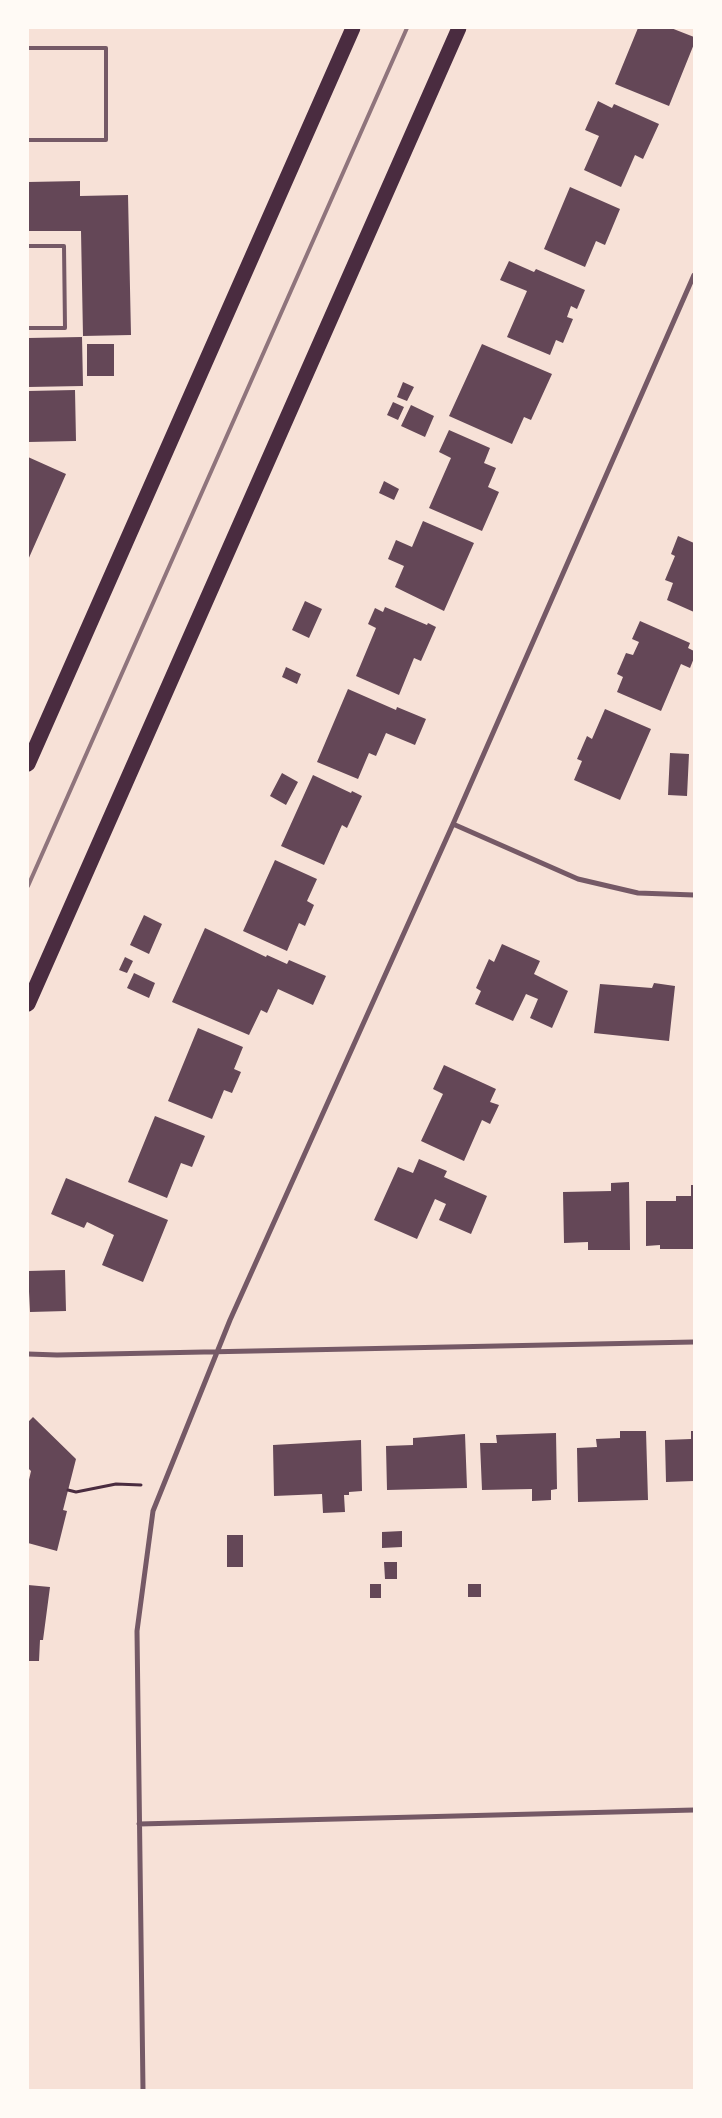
<!DOCTYPE html>
<html>
<head>
<meta charset="utf-8">
<style>
  body { margin:0 }
  #map { position:relative; width:722px; height:2118px; overflow:hidden; background:#f7e1d7; font-family:Literata,serif }
  canvas { display:block }
  .frame { position:absolute; inset:0; border:29px solid #fffaf5; pointer-events:none }
</style>
</head>
<body>
<div id="map">
<canvas width="722" height="2118"></canvas>
<div class="frame"></div>
</div>
<script>
const c = document.querySelector('canvas').getContext('2d');
c.lineJoin = 'round';
function paint(path, color) { c.fillStyle = color; c.fill(path, 'evenodd'); }
function stroke(path, color, width, dash) { c.strokeStyle = color; c.lineWidth = width; c.lineCap = dash ? 'butt' : 'round'; c.setLineDash(dash || []); c.stroke(path); }
const building = new Path2D(`
  M 638,28 L 671,28 L 694,37 L 694,44 L 669,106 L 615,84 Z
  M 598,101 L 612,108 L 614,104 L 659,124 L 643,159 L 635,155 L 621,187 L 584,170 L 599,136 L 585,130 Z
  M 80,181 L 80,196 L 128,195 L 131,335 L 83,336 L 81,231 L 28,231 L 28,182 Z
  M 570,187 L 620,209 L 605,245 L 596,241 L 585,267 L 544,249 Z
  M 509,261 L 534,272 L 536,269 L 585,290 L 577,309 L 571,306 L 567,317 L 573,319 L 563,343 L 556,340 L 550,355 L 507,337 L 527,291 L 500,280 Z
  M 82,337 L 83,386 L 28,387 L 28,338 Z
  M 87,344 L 114,344 L 114,376 L 87,376 Z
  M 482,344 L 552,374 L 531,420 L 524,417 L 512,444 L 449,416 Z
  M 403,382 L 414,387 L 407,401 L 397,397 Z
  M 75,390 L 76,441 L 28,442 L 28,391 Z
  M 393,402 L 404,407 L 398,420 L 387,415 Z
  M 411,405 L 434,416 L 425,437 L 401,426 Z
  M 449,430 L 490,448 L 484,463 L 496,468 L 488,487 L 499,492 L 482,531 L 429,508 L 451,458 L 439,452 Z
  M 28,457 L 66,474 L 28,560 Z
  M 384,481 L 399,489 L 394,500 L 379,493 Z
  M 423,521 L 474,543 L 444,611 L 395,587 L 404,566 L 388,559 L 396,540 L 412,547 Z
  M 678,536 L 694,543 L 694,612 L 667,600 L 673,583 L 665,580 L 675,556 L 671,554 Z
  M 305,601 L 322,609 L 309,638 L 292,630 Z
  M 385,607 L 427,625 L 428,623 L 436,627 L 421,661 L 414,658 L 399,695 L 356,676 L 376,628 L 368,624 L 375,608 L 383,612 Z
  M 640,621 L 690,643 L 688,648 L 694,651 L 694,658 L 690,668 L 681,664 L 661,711 L 617,692 L 623,677 L 617,674 L 626,653 L 633,655 L 639,642 L 632,639 Z
  M 286,667 L 301,674 L 297,684 L 282,677 Z
  M 348,689 L 396,710 L 397,707 L 426,719 L 415,745 L 386,733 L 376,756 L 369,753 L 358,779 L 317,762 Z
  M 605,709 L 651,729 L 620,800 L 574,780 L 582,761 L 577,759 L 587,736 L 592,739 Z
  M 670,753 L 689,754 L 687,796 L 668,795 Z
  M 282,773 L 298,782 L 286,805 L 270,796 Z
  M 313,775 L 351,793 L 352,791 L 362,796 L 347,828 L 342,825 L 324,865 L 281,846 Z
  M 275,860 L 317,879 L 307,901 L 314,905 L 305,926 L 299,923 L 287,951 L 243,931 Z
  M 144,915 L 162,924 L 149,954 L 130,945 Z
  M 205,928 L 266,957 L 267,955 L 287,964 L 289,960 L 326,976 L 313,1005 L 278,989 L 267,1013 L 261,1010 L 249,1035 L 172,1002 Z
  M 502,944 L 540,961 L 534,974 L 568,991 L 552,1028 L 530,1018 L 538,999 L 526,994 L 513,1021 L 475,1004 L 481,991 L 476,988 L 489,959 L 494,962 Z
  M 125,957 L 133,961 L 127,973 L 119,970 Z
  M 134,973 L 155,983 L 149,998 L 127,988 Z
  M 654,983 L 675,986 L 669,1041 L 594,1033 L 600,984 L 652,988 Z
  M 198,1028 L 243,1047 L 234,1069 L 241,1072 L 232,1093 L 224,1090 L 212,1119 L 168,1101 Z
  M 444,1065 L 496,1089 L 490,1102 L 499,1105 L 490,1124 L 482,1120 L 464,1161 L 421,1141 L 443,1094 L 433,1089 Z
  M 155,1116 L 205,1136 L 192,1167 L 181,1163 L 167,1198 L 128,1182 Z
  M 419,1159 L 447,1171 L 444,1177 L 487,1196 L 471,1234 L 439,1220 L 446,1204 L 435,1199 L 417,1239 L 374,1220 L 398,1167 L 413,1173 Z
  M 66,1178 L 168,1220 L 143,1282 L 102,1265 L 114,1235 L 87,1222 L 84,1228 L 51,1214 Z
  M 629,1182 L 630,1250 L 588,1250 L 588,1242 L 564,1243 L 563,1192 L 611,1191 L 611,1183 Z
  M 691,1185 L 694,1185 L 694,1249 L 660,1249 L 660,1245 L 646,1246 L 646,1201 L 676,1201 L 676,1196 L 691,1196 Z
  M 65,1270 L 66,1311 L 30,1312 L 28,1271 Z
  M 33,1417 L 76,1459 L 63,1510 L 67,1511 L 57,1551 L 28,1543 L 28,1484 L 31,1471 L 28,1468 L 28,1422 Z
  M 620,1431 L 646,1431 L 648,1500 L 578,1502 L 577,1448 L 597,1447 L 596,1439 L 620,1438 Z
  M 691,1431 L 694,1431 L 694,1481 L 666,1482 L 665,1440 L 691,1439 Z
  M 556,1433 L 557,1489 L 551,1490 L 551,1500 L 532,1501 L 532,1489 L 482,1490 L 480,1443 L 497,1443 L 496,1435 Z
  M 465,1434 L 467,1488 L 387,1490 L 386,1446 L 413,1445 L 413,1438 Z
  M 361,1440 L 362,1491 L 349,1492 L 349,1495 L 344,1495 L 345,1512 L 323,1513 L 322,1494 L 274,1496 L 273,1445 Z
  M 402,1531 L 402,1547 L 382,1548 L 382,1532 Z
  M 227,1535 L 243,1535 L 243,1567 L 227,1567 Z
  M 384,1562 L 397,1562 L 397,1579 L 385,1579 Z
  M 370,1584 L 381,1584 L 381,1598 L 370,1598 Z
  M 468,1584 L 481,1584 L 481,1597 L 468,1597 Z
  M 28,1585 L 50,1587 L 43,1640 L 40,1640 L 39,1661 L 28,1661 Z`);
const path = new Path2D(`
  M 68,1490 L 76,1492 L 116,1484 L 141,1485`);
const service = new Path2D(`
  M 28,48 L 106,48 L 106,140 L 28,140
  M 28,246 L 64,246 L 65,328 L 28,328`);
const minor = new Path2D(`
  M 453,824 L 578,879 L 638,893 L 694,895
  M 28,1354 L 57,1355 L 694,1342
  M 139,1824 L 694,1810
  M 143,2090 L 137,1631 L 153,1511 L 230,1320 L 453,824 L 694,275`);
const motorway = new Path2D(`
  M 28,764 L 353,28
  M 28,1004 L 459,28`);
const rail = new Path2D(`
  M 28,886 L 407,28`);
paint(building, '#644757');
stroke(path, '#4a2c40', 3);
stroke(service, '#755966', 4);
stroke(minor, '#755966', 5);
stroke(motorway, '#4a2c40', 15);
stroke(rail, '#8f747c', 4);
</script>
</body>
</html>
